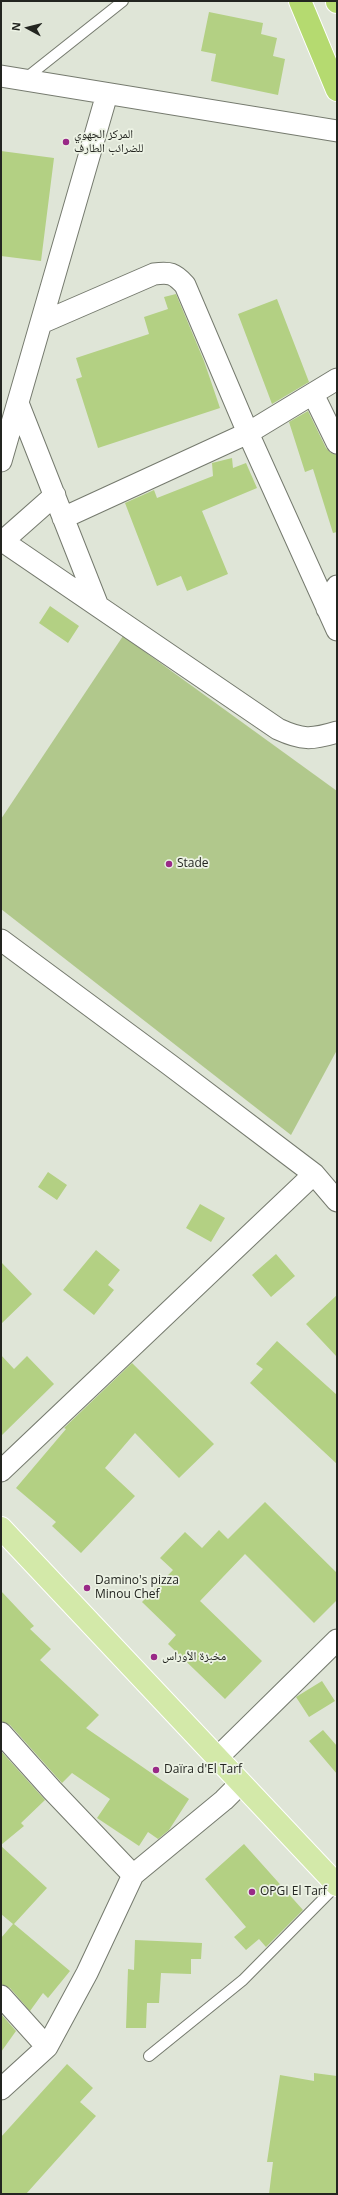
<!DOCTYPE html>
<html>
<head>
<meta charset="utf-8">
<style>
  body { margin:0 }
  #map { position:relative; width:338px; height:2195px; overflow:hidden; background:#dfe5d7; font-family:"Open Sans",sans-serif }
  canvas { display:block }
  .frame { position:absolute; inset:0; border:2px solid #232520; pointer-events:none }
  .north { position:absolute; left:8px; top:8px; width:40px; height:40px; -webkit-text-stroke:3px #ecf2e4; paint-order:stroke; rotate:277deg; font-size:11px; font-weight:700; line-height:16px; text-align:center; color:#232520 }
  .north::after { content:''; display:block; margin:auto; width:14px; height:18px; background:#232520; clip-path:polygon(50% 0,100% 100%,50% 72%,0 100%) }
</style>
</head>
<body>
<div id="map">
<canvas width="338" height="2195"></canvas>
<div class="frame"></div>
<div class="north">N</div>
</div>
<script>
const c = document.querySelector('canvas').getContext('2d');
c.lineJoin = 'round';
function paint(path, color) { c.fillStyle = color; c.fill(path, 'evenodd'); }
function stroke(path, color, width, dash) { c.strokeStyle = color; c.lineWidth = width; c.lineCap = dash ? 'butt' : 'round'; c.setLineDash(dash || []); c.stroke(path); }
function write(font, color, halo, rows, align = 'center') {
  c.font = font + ' "Open Sans","Noto Naskh Arabic",sans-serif'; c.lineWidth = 3.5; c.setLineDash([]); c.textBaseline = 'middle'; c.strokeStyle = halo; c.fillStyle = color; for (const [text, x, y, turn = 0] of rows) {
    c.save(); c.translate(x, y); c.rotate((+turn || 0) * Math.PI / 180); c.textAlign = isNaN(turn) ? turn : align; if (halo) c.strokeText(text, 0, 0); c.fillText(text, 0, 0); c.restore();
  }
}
const green = new Path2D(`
  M 123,636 L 337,791 L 337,1050 L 291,1135 L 1,909 L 1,819 Z`);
const building = new Path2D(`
  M 209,12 L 263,23 L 261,34 L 277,38 L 273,56 L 285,59 L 278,95 L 211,81 L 216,54 L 201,51 Z
  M 1,151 L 54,158 L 41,261 L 1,256 Z
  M 176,294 L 204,361 L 220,408 L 98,448 L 76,379 L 82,377 L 76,358 L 149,334 L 144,317 L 168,309 L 164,297 Z
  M 277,299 L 309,382 L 272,404 L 238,314 Z
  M 308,411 L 326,448 L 331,453 L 337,455 L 337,532 L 333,533 L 313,469 L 305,472 L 289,422 Z
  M 232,458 L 233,468 L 246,463 L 257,488 L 202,511 L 228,574 L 187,591 L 181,576 L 157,586 L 125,503 L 154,490 L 157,498 L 213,476 L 212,463 Z
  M 50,606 L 79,626 L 68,643 L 39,623 Z
  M 48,1172 L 67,1185 L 57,1200 L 38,1187 Z
  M 200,1204 L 225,1218 L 211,1242 L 186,1228 Z
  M 96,1250 L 120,1270 L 108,1285 L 114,1290 L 94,1315 L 63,1290 Z
  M 276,1254 L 295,1276 L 271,1297 L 252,1275 Z
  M 1,1262 L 32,1294 L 1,1324 Z
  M 337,1295 L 337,1357 L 306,1324 Z
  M 277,1341 L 337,1395 L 337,1464 L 250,1383 L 263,1369 L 256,1364 Z
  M 1,1355 L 14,1369 L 27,1356 L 54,1384 L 1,1436 Z
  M 132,1363 L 214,1444 L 179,1478 L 135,1433 L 105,1468 L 135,1496 L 81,1553 L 52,1526 L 56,1522 L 16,1488 L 66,1429 L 64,1428 Z
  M 265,1502 L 337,1573 L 337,1600 L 314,1623 L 245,1554 L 200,1601 L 262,1661 L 225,1699 L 168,1644 L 176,1635 L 142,1602 L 173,1570 L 160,1558 L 185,1532 L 202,1548 L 219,1530 L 228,1539 Z
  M 1,1591 L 34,1626 L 30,1629 L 51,1649 L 40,1660 L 99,1715 L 86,1728 L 189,1799 L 169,1830 L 158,1839 L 148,1832 L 139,1846 L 97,1818 L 110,1799 L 72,1773 L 62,1783 L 10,1725 L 1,1721 Z
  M 322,1681 L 335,1701 L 309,1717 L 296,1697 Z
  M 323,1730 L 337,1746 L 337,1774 L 309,1741 Z
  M 1,1751 L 45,1800 L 21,1823 L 24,1826 L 1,1845 Z
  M 244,1844 L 303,1910 L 266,1947 L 259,1939 L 246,1950 L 234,1937 L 246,1927 L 205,1879 Z
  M 1,1846 L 47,1888 L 14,1924 L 70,1971 L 48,1998 L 43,1993 L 30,2011 L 10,1988 L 1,1984 L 1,1938 L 13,1924 L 1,1914 Z
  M 135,1940 L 202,1943 L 201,1959 L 191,1959 L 191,1974 L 161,1973 L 159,2003 L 147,2003 L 146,2028 L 126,2028 L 128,1969 L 134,1970 Z
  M 1,2014 L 16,2031 L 1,2052 Z
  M 67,2064 L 93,2088 L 80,2102 L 96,2116 L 26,2194 L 1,2194 L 1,2137 Z
  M 314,2073 L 337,2076 L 337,2194 L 269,2194 L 273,2162 L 267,2162 L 280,2075 L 314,2081 Z`);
const lane = new Path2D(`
  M 26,78 L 123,1
  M 149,2056 L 243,1980 L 337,1885`);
const street = new Path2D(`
  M 1,76 L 337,131
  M 41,323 L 154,274 C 170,272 174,273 185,285 L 248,433 L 337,630
  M 313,394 L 337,443
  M 18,403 L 98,606
  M 1,461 L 107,94
  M 63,518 L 248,433 L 337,379
  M 1,540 L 278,729 C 302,740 311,740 337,732
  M 3,541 L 55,495
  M 327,609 L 337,586
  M 1,940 L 170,1065 L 314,1174 L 337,1201
  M 1,1471 L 314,1174
  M 1,1733 L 52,1790 L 133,1875
  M 217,1758 L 337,1640
  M 1,1996 L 47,2047
  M 1,2089 L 47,2047 L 87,1973 L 133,1875 L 224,1800 L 241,1783`);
const primary = new Path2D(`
  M 1,1528 L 337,1885`);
const highway = new Path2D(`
  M 300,1 L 337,90
  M 337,1 L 337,2`);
const markers = [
  [66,142,4,"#992987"],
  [169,864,4,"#992987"],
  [87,1588,4,"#992987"],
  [154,1657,4,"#992987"],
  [156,1770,4,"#992987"],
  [252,1892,4,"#992987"]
];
const poiNames = [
  ["المركز الجهوي",74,135],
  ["للضرائب الطارف",74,149],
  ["Stade",177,864],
  ["Damino's pizza",95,1581],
  ["Minou Chef",95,1595],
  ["مخبزة الأوراس",162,1657],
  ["Daïra d'El Tarf",164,1770],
  ["OPGI El Tarf",260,1892]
];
paint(green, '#b1c88c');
paint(building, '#b3d083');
stroke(lane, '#757a6e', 12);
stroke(street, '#757a6e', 23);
stroke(primary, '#fff', 24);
stroke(highway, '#fff', 24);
stroke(lane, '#fff', 10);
stroke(street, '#fff', 21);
stroke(primary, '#d3e9a9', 22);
stroke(highway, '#b5da70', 22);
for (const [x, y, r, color] of markers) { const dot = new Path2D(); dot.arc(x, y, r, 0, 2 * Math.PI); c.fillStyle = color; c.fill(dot); stroke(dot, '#ecf2e4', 1.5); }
write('12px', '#232520', '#ecf2e4', poiNames, 'left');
</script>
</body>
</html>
